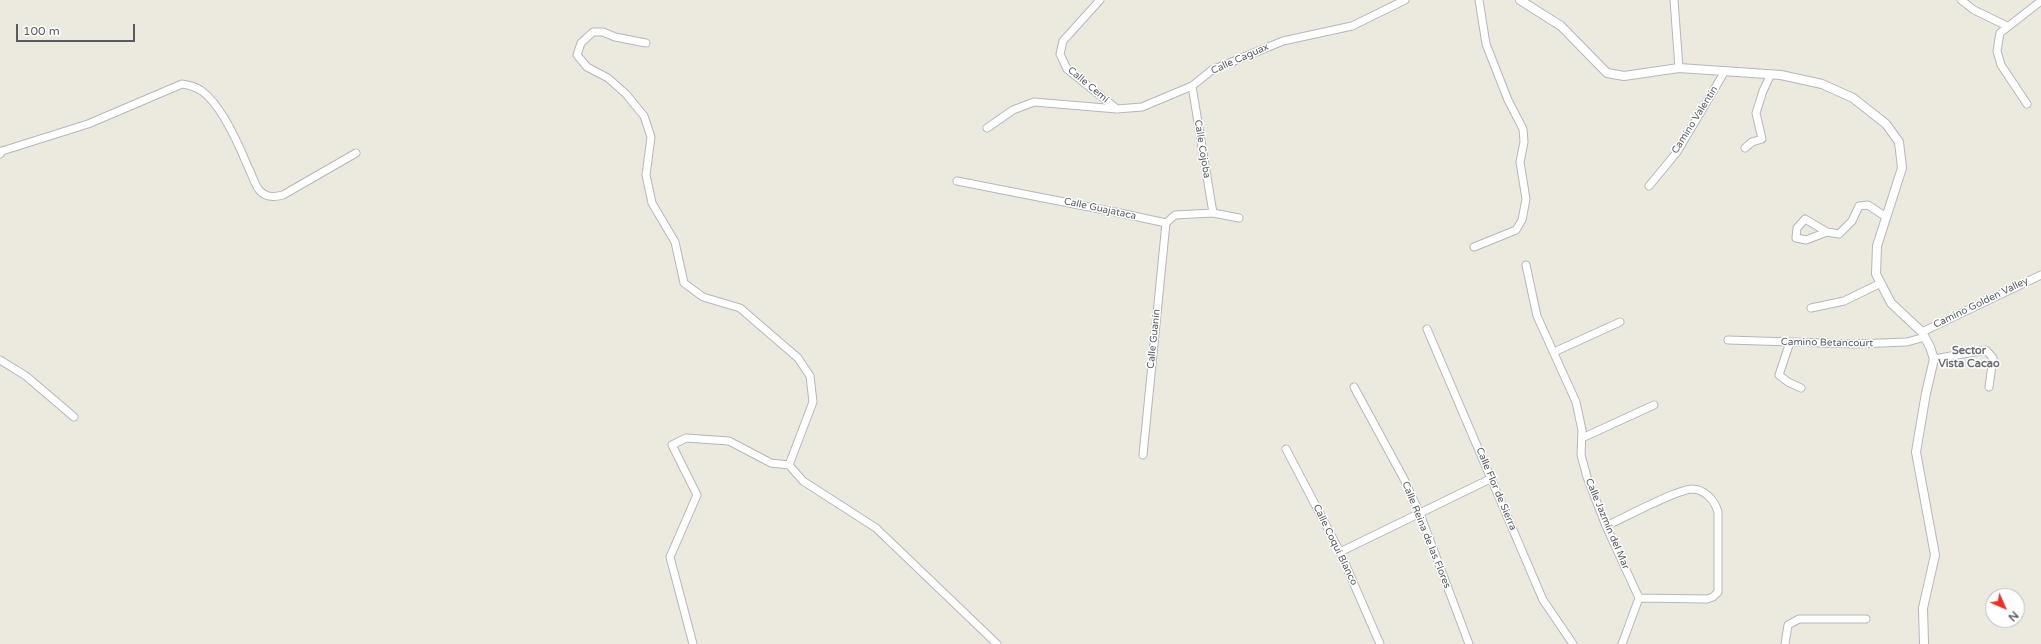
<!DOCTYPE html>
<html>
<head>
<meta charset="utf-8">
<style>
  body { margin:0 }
  #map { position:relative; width:2041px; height:644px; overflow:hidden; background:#ece9de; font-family:"Varela Round",sans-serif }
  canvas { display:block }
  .north { position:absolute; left:1985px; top:588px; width:40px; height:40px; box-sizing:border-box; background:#fff; border:1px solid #bcbec0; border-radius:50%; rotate:135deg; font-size:11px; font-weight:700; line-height:16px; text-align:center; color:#585c61 }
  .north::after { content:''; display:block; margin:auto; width:14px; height:18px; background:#ee2e22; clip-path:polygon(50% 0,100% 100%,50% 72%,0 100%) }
  .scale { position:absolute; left:16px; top:24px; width:119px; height:18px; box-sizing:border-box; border:2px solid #585c61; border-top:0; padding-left:5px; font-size:12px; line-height:14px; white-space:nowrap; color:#585c61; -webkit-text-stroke:3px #fff; paint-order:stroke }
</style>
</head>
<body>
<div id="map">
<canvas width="2041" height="644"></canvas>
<div class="north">N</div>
<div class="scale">100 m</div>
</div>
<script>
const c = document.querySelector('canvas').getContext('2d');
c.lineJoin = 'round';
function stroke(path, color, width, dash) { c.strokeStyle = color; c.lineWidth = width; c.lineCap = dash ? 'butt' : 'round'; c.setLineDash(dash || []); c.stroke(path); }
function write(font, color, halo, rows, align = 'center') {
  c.font = font + ' "Varela Round",sans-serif'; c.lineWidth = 3; c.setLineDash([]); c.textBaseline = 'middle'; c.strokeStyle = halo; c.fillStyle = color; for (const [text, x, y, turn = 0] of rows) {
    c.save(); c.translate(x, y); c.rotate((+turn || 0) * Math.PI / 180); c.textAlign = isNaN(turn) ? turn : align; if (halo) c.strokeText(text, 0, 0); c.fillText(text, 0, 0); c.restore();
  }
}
const minor = new Path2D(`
  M 1100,0 L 1063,41 L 1060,54 L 1067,69 L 1117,109
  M 1674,0 L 1679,68
  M 1961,0 L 1974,10 L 2007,26
  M 646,43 L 615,37 L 603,32 L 593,32 L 581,43 L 577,55 L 587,67 L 608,78 L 626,94 L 644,116 L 651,137 L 646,175 L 652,203 L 675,242 L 684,283 L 703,297 L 740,308 L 798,358 L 810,376 L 813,402 L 789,465
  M 1192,86 L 1213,213
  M 2027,104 L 2001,65 L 1997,51 L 2000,33 L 2041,1
  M 987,128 L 1013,110 L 1034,102 L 1117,109 L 1142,107 L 1192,86 L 1212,70 L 1283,41 L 1352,26 L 1405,0
  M 1745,148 L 1752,142 L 1762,139 L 1756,113 L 1763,91 L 1771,74
  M 0,154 L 2,151 L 88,124 L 182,84 C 189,85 196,87 202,91 C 221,105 239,145 248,167 C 252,174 255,186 260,191 C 267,198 275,197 283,195 L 356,153
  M 957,181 L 1120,213 L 1166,223 L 1175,215 L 1213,213 L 1239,218
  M 1649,186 L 1677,152 L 1725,71
  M 1827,232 L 1806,240 L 1796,238 L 1797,228 L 1805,219 L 1827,232 L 1839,234 L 1852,221 L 1859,206 L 1868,205 L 1886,217
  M 1474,247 L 1516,230 L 1522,220 L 1526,199 L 1520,162 L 1524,142 L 1523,129 L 1508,100 L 1486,44 L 1479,0
  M 1526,265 L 1537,316 L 1576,402 L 1582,430 L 1581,455 L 1587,477 L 1606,526 L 1639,598 L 1622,644
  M 1811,308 L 1844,301 L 1881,283
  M 1427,329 L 1543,600 L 1573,644
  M 1922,332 L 2041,275
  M 1728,340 L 1856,344 L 1907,342 L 1925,337
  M 1790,342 L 1779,375 L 1788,382 L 1801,388
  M 1554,352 L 1620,322
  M 1934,359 L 1986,350 L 1993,358 L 1989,387
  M 0,360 L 26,376 L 74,417
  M 1354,387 L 1404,479 L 1420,514 L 1469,644
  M 1582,438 L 1654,405
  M 1286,449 L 1340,552 L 1380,644
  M 1143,455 L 1166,223
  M 1606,526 C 1624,518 1675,490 1692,489 C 1705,489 1715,501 1718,512 L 1718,592 L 1713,597 L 1707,599 L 1639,598
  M 1340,552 L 1492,478
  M 693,644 L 670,557 L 697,495 L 672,445 L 686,438 L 729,441 L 771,463 L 789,465 L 803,481 L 876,528 L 997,644
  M 1785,644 L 1788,625 L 1799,619 L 1866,619`);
const tertiary = new Path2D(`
  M 1520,0 L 1561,26 L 1607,73 L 1624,76 L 1679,68 L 1781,75 L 1822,84 L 1853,98 L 1886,124 L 1899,142 L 1902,168 L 1877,246 L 1876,274 L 1891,303 L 1922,332 L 1930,347 L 1934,359 L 1926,393 L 1916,452 L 1935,555 L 1923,608 L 1924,644`);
const streetNames = [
  ["Calle Caguax",1240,59,-24],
  ["Calle Cemí",1088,85,40],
  ["Camino Valentín",1695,120,-58],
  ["Calle Cojoba",1202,149,81],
  ["Calle Guajataca",1100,209,12],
  ["Camino Golden Valley",1981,303,-26],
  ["Calle Guanín",1154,339,-84],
  ["Camino Betancourt",1827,343,1],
  ["Calle Flor de Sierra",1496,489,67],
  ["Calle Jazmín del Mar",1607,524,67],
  ["Calle Reina de las Flores",1426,535,68],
  ["Calle Coquí Blanco",1335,545,64]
];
const neighbourhoodNames = [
  ["Sector",1969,351],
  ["Vista Cacao",1969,364]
];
stroke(minor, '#b5b7bc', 9);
stroke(tertiary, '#b5b7bc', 10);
stroke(minor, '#fff', 7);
stroke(tertiary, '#fff', 8);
write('10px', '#585c61', '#fff', streetNames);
write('bold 11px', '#696e73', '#fff', neighbourhoodNames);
</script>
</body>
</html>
